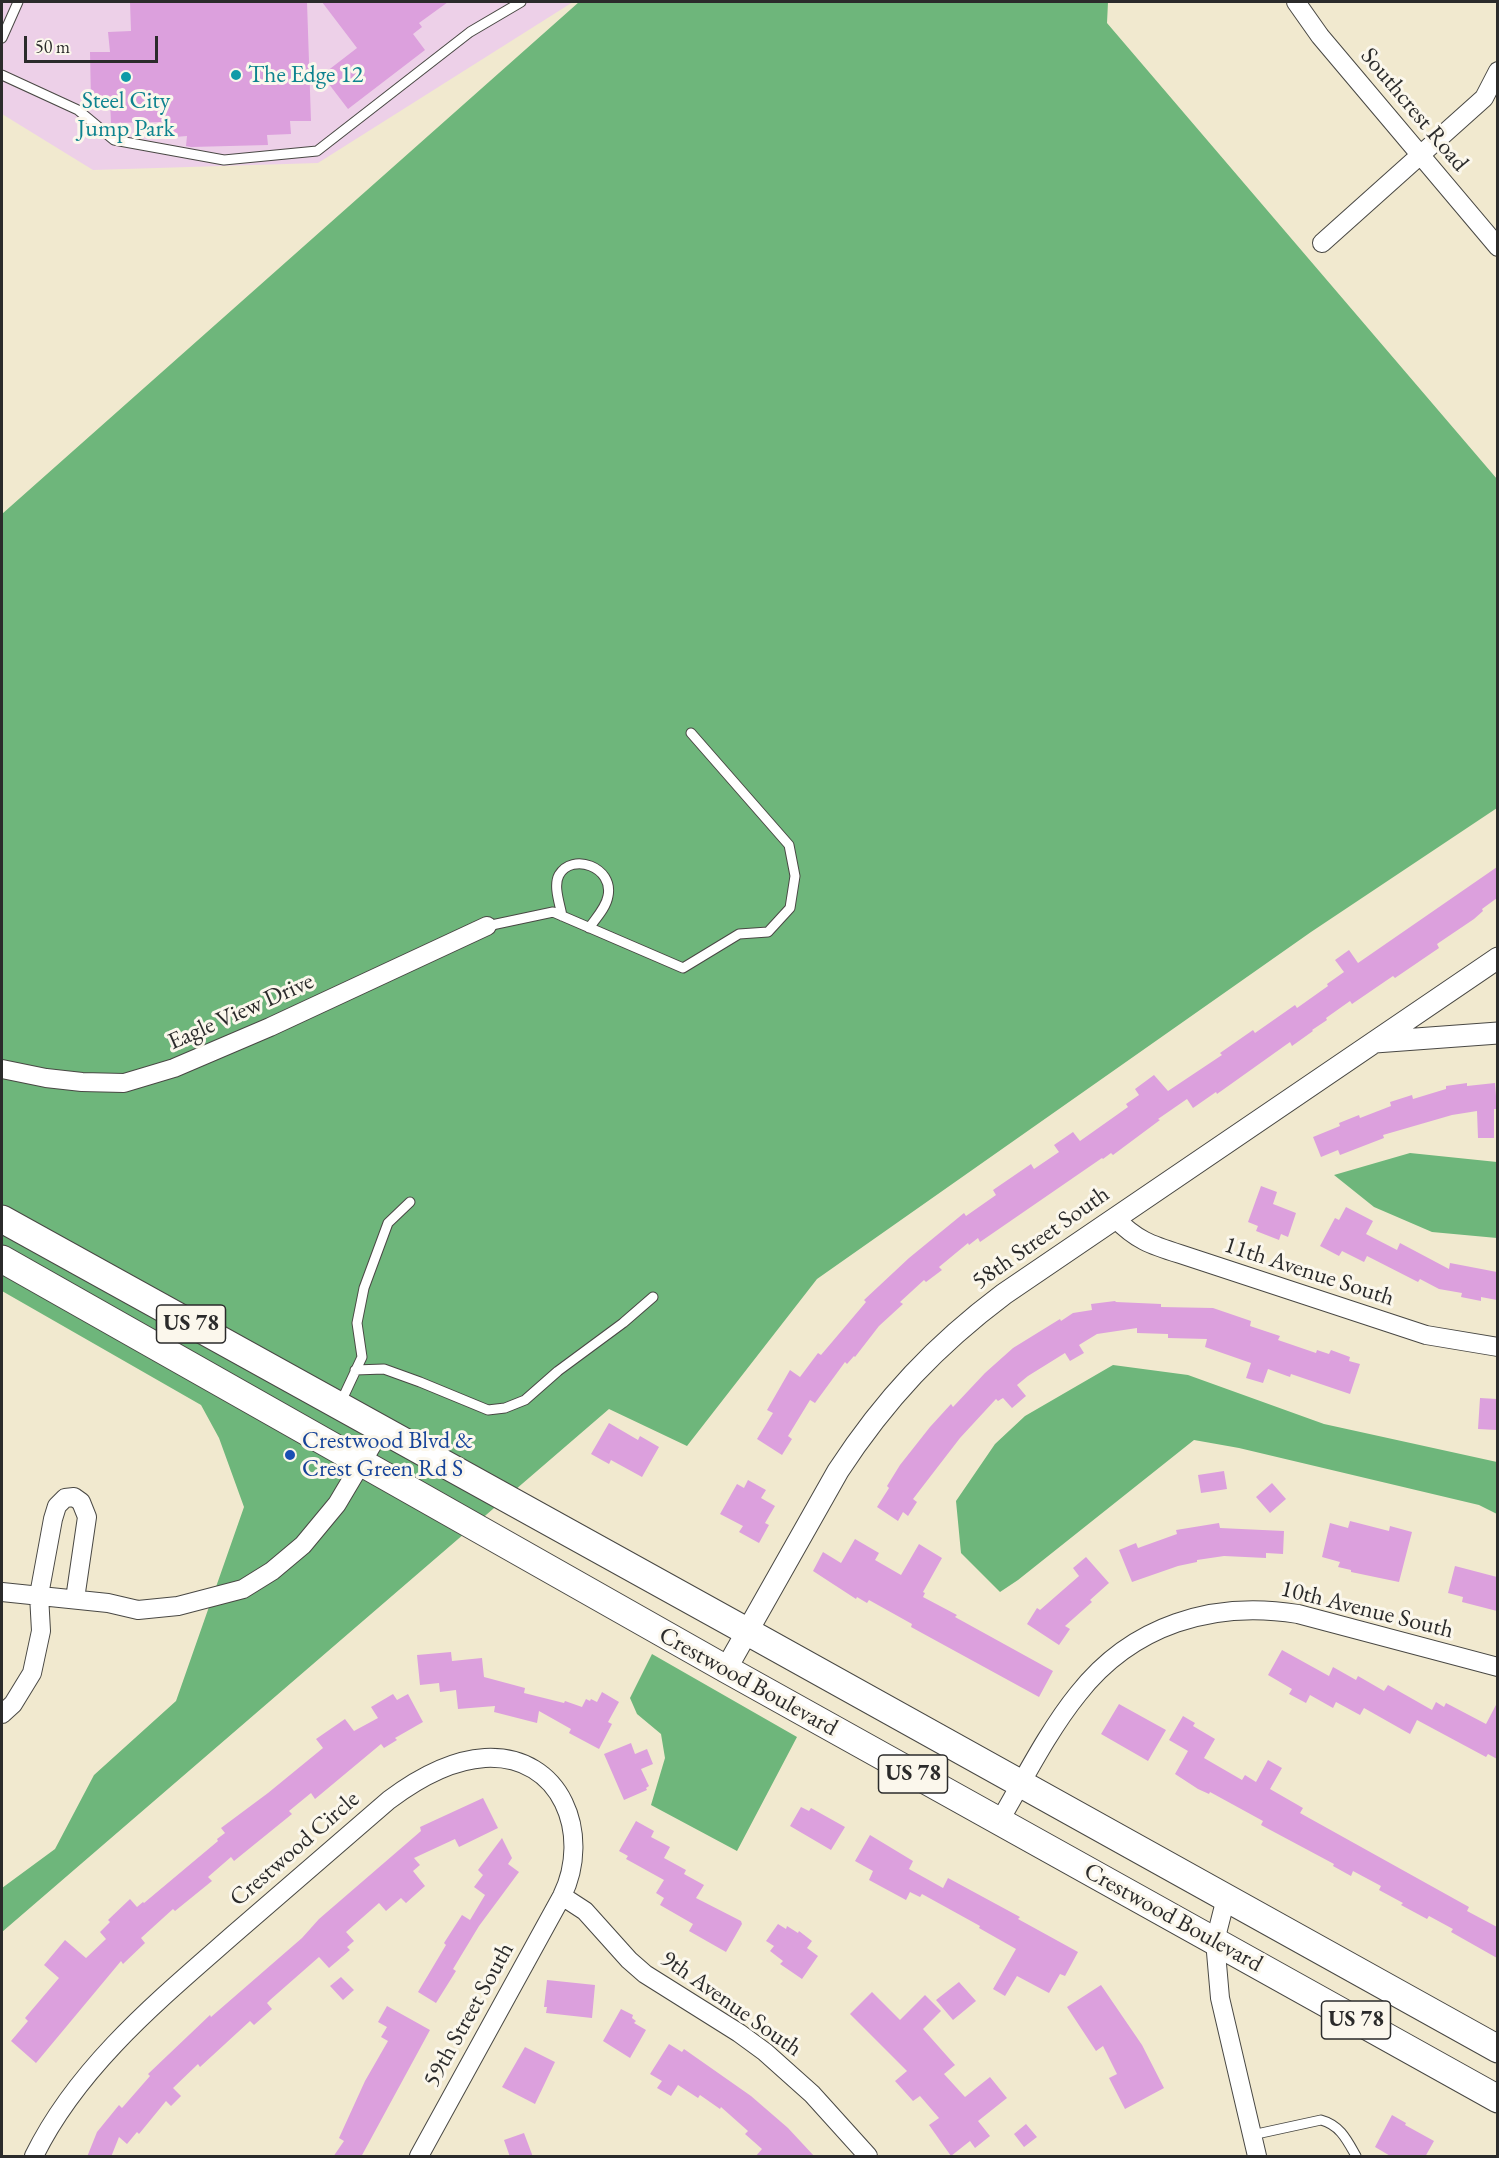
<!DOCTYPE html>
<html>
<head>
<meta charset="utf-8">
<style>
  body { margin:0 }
  #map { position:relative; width:1499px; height:2158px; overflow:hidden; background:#f1e9cf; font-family:"EB Garamond",serif }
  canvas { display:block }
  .frame { position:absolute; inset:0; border:3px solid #2b2b2b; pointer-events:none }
  .scale { position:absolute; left:24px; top:36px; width:134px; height:27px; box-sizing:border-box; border:3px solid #2b2b2b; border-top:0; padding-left:8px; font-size:18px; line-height:21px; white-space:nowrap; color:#2b2b2b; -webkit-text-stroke:4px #fbf7ec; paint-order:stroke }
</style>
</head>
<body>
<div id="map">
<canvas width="1499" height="2158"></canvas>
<div class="frame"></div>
<div class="scale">50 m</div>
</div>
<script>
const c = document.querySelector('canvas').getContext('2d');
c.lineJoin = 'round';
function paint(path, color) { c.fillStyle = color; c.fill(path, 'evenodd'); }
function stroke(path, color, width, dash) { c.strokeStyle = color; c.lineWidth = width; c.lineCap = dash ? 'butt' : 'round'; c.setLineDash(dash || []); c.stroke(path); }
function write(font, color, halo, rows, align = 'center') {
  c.font = font + ' "EB Garamond",serif'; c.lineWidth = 6; c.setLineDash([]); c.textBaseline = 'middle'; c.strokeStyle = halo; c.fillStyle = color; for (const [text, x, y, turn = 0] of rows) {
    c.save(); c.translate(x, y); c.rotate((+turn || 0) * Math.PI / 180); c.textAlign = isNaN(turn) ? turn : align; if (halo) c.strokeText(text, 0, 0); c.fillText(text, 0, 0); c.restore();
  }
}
const built = new Path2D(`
  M 2,2 L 573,2 L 318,163 L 93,170 L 2,114 Z`);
const forest = new Path2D(`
  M 579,2 L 1108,2 L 1107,23 L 1497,479 L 1497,808 L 1311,932 L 817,1279 L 687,1446 L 609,1409 L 2,1932 L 2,1888 L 55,1849 L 94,1775 L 176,1701 L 244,1507 L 219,1438 L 201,1405 L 2,1291 L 2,514 Z
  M 1410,1153 L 1497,1162 L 1497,1238 L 1432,1232 L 1374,1207 L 1334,1175 Z
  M 1113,1365 L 1188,1375 L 1324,1424 L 1497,1462 L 1497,1514 L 1479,1505 L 1239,1448 L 1194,1440 L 1018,1580 L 1000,1592 L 961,1553 L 956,1501 L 995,1444 L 1025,1416 Z
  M 652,1654 L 797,1737 L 737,1851 L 651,1805 L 665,1758 L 661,1734 L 637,1714 L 630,1698 Z`);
const building = new Path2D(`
  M 130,2 L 307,2 L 311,121 L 290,121 L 291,134 L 267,135 L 268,145 L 191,147 L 186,146 L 187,136 L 162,138 L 162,122 L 111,123 L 110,101 L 91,101 L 90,52 L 110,52 L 108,32 L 131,31 Z
  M 322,2 L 448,2 L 419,23 L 422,27 L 413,34 L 425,50 L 348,109 L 322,75 L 357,48 Z
  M 1497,867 L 1497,898 L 1482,909 L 1483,911 L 1474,919 L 1437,944 L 1439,948 L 1395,978 L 1393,976 L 1352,1004 L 1350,1001 L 1326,1018 L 1327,1020 L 1312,1030 L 1313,1031 L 1292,1046 L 1290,1042 L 1217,1094 L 1216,1092 L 1193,1108 L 1187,1099 L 1158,1119 L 1160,1120 L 1113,1155 L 1111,1153 L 1103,1159 L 1102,1158 L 980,1242 L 978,1238 L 969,1245 L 968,1243 L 939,1267 L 942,1270 L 926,1282 L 924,1280 L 900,1302 L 903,1304 L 879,1326 L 855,1357 L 854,1356 L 847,1364 L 845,1362 L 815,1403 L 810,1400 L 788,1436 L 792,1439 L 782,1455 L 757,1439 L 773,1413 L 767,1410 L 790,1370 L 800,1377 L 818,1353 L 821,1355 L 866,1302 L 864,1300 L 909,1258 L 964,1213 L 966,1216 L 996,1195 L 993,1190 L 1031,1164 L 1034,1169 L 1059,1152 L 1054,1145 L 1073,1132 L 1080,1141 L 1128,1107 L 1126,1104 L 1139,1095 L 1135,1089 L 1154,1075 L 1168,1091 L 1222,1055 L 1220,1053 L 1253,1030 L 1255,1033 L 1295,1005 L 1297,1008 L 1328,986 L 1327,984 L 1344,972 L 1335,960 L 1349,950 L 1358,963 Z
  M 1467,1083 L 1467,1086 L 1495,1083 L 1497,1109 L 1494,1109 L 1494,1138 L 1478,1138 L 1477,1111 L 1452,1115 L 1383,1135 L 1384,1138 L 1340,1155 L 1338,1150 L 1321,1157 L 1313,1137 L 1340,1126 L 1339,1123 L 1359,1115 L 1360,1118 L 1391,1106 L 1390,1102 L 1412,1095 L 1413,1099 L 1446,1089 L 1446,1086 Z
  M 1261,1186 L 1277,1192 L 1273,1204 L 1296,1213 L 1288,1237 L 1281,1234 L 1279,1240 L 1256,1231 L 1258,1226 L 1248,1222 Z
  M 1346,1207 L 1373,1221 L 1366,1234 L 1397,1250 L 1400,1243 L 1449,1269 L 1450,1263 L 1497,1272 L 1497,1300 L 1481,1297 L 1481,1301 L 1461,1297 L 1462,1293 L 1439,1289 L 1420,1279 L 1418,1282 L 1367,1256 L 1364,1262 L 1342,1251 L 1339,1256 L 1320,1246 L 1335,1218 L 1339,1220 Z
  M 1115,1301 L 1116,1302 L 1161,1304 L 1161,1307 L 1213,1308 L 1251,1321 L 1250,1326 L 1280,1336 L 1278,1340 L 1316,1353 L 1317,1350 L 1329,1354 L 1331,1350 L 1350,1357 L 1349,1361 L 1360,1364 L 1350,1394 L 1291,1374 L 1290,1377 L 1268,1369 L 1263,1383 L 1246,1378 L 1251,1363 L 1205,1347 L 1207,1339 L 1168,1338 L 1168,1334 L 1137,1333 L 1137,1328 L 1097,1334 L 1079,1345 L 1084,1353 L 1070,1361 L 1065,1353 L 1028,1376 L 1017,1385 L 1026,1396 L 1012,1408 L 1003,1398 L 998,1401 L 996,1399 L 960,1438 L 913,1499 L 917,1502 L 908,1516 L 903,1512 L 898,1521 L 877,1507 L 889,1488 L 887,1486 L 900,1465 L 930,1427 L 951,1404 L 953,1407 L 985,1373 L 1013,1348 L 1060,1319 L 1061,1321 L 1073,1313 L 1092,1310 L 1091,1304 Z
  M 1480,1398 L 1497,1399 L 1497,1430 L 1478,1429 Z
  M 609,1423 L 638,1440 L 640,1436 L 659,1447 L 642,1477 L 611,1460 L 609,1464 L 591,1454 Z
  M 1224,1471 L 1227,1489 L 1201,1493 L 1198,1475 Z
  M 748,1480 L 766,1490 L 761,1498 L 775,1506 L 765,1523 L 769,1525 L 759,1543 L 739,1532 L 743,1526 L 720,1514 L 737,1484 L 744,1488 Z
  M 1272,1483 L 1286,1499 L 1270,1513 L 1256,1497 Z
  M 1350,1521 L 1389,1531 L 1390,1526 L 1412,1532 L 1399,1582 L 1351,1572 L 1351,1570 L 1338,1567 L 1340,1562 L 1322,1557 L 1330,1523 L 1348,1528 Z
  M 1219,1523 L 1220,1528 L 1284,1531 L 1283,1554 L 1266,1553 L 1266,1558 L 1224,1556 L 1197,1560 L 1197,1562 L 1178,1566 L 1132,1582 L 1119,1550 L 1136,1543 L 1138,1548 L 1177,1534 L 1176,1530 Z
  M 855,1539 L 879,1553 L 875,1560 L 901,1575 L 919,1544 L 942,1558 L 923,1592 L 925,1593 L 923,1597 L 957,1615 L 955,1617 L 1053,1671 L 1039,1697 L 911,1627 L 912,1624 L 869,1600 L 867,1603 L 857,1597 L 856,1599 L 813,1571 L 823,1552 L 841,1563 Z
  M 1086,1557 L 1109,1583 L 1090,1600 L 1092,1602 L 1065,1626 L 1070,1629 L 1059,1645 L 1027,1624 L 1037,1608 L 1040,1610 L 1079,1576 L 1073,1568 Z
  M 1455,1566 L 1497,1577 L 1497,1611 L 1462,1602 L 1463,1597 L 1448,1593 Z
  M 1282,1650 L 1329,1676 L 1333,1667 L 1356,1680 L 1358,1676 L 1384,1691 L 1388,1685 L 1432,1710 L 1436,1702 L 1444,1707 L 1446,1703 L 1486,1724 L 1497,1703 L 1497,1759 L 1488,1754 L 1486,1757 L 1417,1720 L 1410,1734 L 1364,1708 L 1360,1715 L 1336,1702 L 1333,1708 L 1310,1695 L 1306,1703 L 1289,1694 L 1292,1689 L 1268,1675 Z
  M 451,1652 L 452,1661 L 482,1658 L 484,1677 L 525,1688 L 524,1693 L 564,1703 L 565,1701 L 582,1707 L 586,1699 L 590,1701 L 591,1699 L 597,1702 L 602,1692 L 619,1702 L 608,1722 L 612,1724 L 599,1749 L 569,1733 L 571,1729 L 539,1711 L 537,1723 L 494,1712 L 495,1706 L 458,1709 L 456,1690 L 440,1692 L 439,1683 L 420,1685 L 417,1655 Z
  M 393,1694 L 397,1700 L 408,1694 L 423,1722 L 395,1738 L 397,1740 L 384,1748 L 381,1744 L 315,1799 L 311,1793 L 289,1811 L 292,1814 L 234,1861 L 231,1857 L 208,1877 L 212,1881 L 175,1911 L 173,1909 L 141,1938 L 145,1943 L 123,1964 L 121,1961 L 36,2063 L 11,2041 L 28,2021 L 25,2018 L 59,1978 L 44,1965 L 65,1940 L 86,1958 L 106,1939 L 100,1932 L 110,1922 L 108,1920 L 130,1899 L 137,1907 L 143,1902 L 144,1903 L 218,1841 L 217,1839 L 225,1833 L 221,1828 L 268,1793 L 323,1748 L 316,1739 L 345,1719 L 354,1731 L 378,1718 L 371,1707 Z
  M 1119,1704 L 1166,1730 L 1148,1761 L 1101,1734 Z
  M 1183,1716 L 1195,1723 L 1193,1726 L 1215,1739 L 1204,1758 L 1242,1780 L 1245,1775 L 1256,1782 L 1268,1760 L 1282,1768 L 1270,1789 L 1303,1808 L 1300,1813 L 1469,1907 L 1467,1911 L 1497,1927 L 1497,1958 L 1451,1932 L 1453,1929 L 1429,1916 L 1427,1919 L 1401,1905 L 1403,1903 L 1379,1890 L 1381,1886 L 1353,1871 L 1351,1876 L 1333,1866 L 1334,1864 L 1261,1825 L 1263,1821 L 1210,1792 L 1209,1794 L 1198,1789 L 1175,1774 L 1188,1751 L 1169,1740 Z
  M 631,1743 L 635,1754 L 647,1749 L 653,1764 L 641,1769 L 649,1786 L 646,1788 L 647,1790 L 624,1800 L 604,1754 Z
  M 483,1798 L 498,1828 L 459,1847 L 455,1839 L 414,1858 L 420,1865 L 413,1871 L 425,1886 L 406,1903 L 401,1898 L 386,1911 L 379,1903 L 346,1932 L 354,1941 L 347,1947 L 350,1950 L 329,1968 L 319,1957 L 270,2000 L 267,2003 L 272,2009 L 254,2025 L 250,2021 L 200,2067 L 198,2064 L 173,2088 L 181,2096 L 171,2106 L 166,2101 L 139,2134 L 137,2132 L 127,2144 L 119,2137 L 111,2157 L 87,2157 L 97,2132 L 119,2105 L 122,2108 L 150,2076 L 148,2074 L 210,2015 L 211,2017 L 302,1938 L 319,1919 L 421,1831 L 420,1827 Z
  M 801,1807 L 809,1811 L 811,1808 L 845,1827 L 831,1850 L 790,1826 Z
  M 636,1821 L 654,1831 L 651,1837 L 670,1847 L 664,1858 L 686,1870 L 684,1874 L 704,1885 L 696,1898 L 741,1921 L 742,1924 L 726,1952 L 689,1931 L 693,1924 L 660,1905 L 664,1898 L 656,1893 L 664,1880 L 626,1859 L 628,1856 L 619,1851 Z
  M 870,1835 L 913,1861 L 909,1869 L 943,1888 L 948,1878 L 1020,1917 L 1018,1919 L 1078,1952 L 1065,1976 L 1060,1974 L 1049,1993 L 1017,1976 L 1005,1996 L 993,1989 L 1016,1949 L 979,1928 L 980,1926 L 922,1894 L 920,1897 L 910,1892 L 906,1900 L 869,1880 L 873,1871 L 855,1861 Z
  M 502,1838 L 512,1858 L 508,1864 L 519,1872 L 479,1926 L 453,1969 L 456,1971 L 436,2003 L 418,1992 L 446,1945 L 444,1943 L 462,1915 L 470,1920 L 485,1895 L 474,1887 L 483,1875 L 478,1870 Z
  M 778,1924 L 786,1929 L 787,1926 L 798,1933 L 799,1931 L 812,1941 L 807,1948 L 818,1956 L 802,1979 L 780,1964 L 783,1961 L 770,1951 L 774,1946 L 766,1941 Z
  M 341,1977 L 354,1990 L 343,2000 L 330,1986 Z
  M 547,1980 L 595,1985 L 592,2018 L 546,2013 L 547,2007 L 544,2007 Z
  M 959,1982 L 976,2001 L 953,2020 L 936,2000 Z
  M 1101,1985 L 1142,2045 L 1164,2088 L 1125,2109 L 1109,2078 L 1117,2074 L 1103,2046 L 1096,2051 L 1067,2007 Z
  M 872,1992 L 900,2020 L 925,1995 L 941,2011 L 923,2029 L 955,2065 L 944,2074 L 965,2097 L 990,2077 L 1007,2098 L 978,2121 L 990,2136 L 975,2148 L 970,2141 L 951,2156 L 929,2125 L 939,2118 L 920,2096 L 913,2101 L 895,2081 L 907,2071 L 850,2014 Z
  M 387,2006 L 430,2030 L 361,2157 L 333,2157 L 344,2141 L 339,2138 L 365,2081 L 388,2041 L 381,2037 L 387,2027 L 378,2022 Z
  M 621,2009 L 633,2015 L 632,2018 L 636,2021 L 634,2023 L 646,2030 L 630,2058 L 603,2041 Z
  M 669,2044 L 682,2052 L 684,2049 L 751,2096 L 788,2128 L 815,2157 L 755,2157 L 762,2149 L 745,2134 L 748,2131 L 721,2107 L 720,2109 L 700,2095 L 698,2098 L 678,2085 L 671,2096 L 657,2088 L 662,2081 L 650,2074 Z
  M 525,2047 L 555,2062 L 535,2104 L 502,2087 Z
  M 1392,2115 L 1406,2123 L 1405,2125 L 1434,2141 L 1425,2157 L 1392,2157 L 1375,2147 Z
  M 1026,2124 L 1037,2137 L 1024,2147 L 1014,2134 Z
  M 524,2133 L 533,2157 L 510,2157 L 504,2140 Z`);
const service = new Path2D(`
  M 2,38 L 18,2
  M 2,75 L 78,110 L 114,140 L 224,160 L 317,151 L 470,32 L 521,2
  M 562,916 C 560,904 553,886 559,875 C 572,852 614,867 608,896 C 606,908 596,918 589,928
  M 487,926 L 553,912 L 683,968 L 739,934 L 768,932 L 790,908 L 795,876 L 789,845 L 691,733
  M 355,1370 L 384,1369 L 420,1382 L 488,1410 L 505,1408 L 525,1400 L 558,1371 L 623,1323 L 653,1297
  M 340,1404 L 362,1357 L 357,1323 L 364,1288 L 388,1223 L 410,1202
  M 1252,2135 L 1321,2120 C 1340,2125 1347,2140 1356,2156`);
const minor = new Path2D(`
  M 1296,2 L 1320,36 L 1498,247
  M 1322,243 L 1484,98 L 1498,71
  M 2,1069 L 46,1078 L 82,1082 L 124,1083 L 174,1068 L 270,1027 L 487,926
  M 1115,1218 C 1136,1240 1151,1245 1180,1254 L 1426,1335 L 1498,1347
  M 2,1592 L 108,1603 L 138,1610 L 178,1606 L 243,1589 L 272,1571 L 303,1545 L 337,1504 L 381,1430
  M 2,1714 L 13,1704 L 32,1673 L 41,1631 L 39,1595 L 53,1519 L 57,1506 L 65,1498 L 74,1497 L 81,1502 L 87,1517 L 75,1599
  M 999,1822 C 1023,1781 1048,1731 1078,1694 C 1132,1625 1213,1600 1298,1614 L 1498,1667
  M 562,1896 L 585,1911 L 629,1960 L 645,1974 L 739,2033 L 765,2052 L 812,2094 L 868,2156
  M 1226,1898 L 1215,1941 L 1220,1998 L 1257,2156
  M 34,2156 C 78,2066 160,1999 234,1934 C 286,1889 338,1844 389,1800 C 417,1779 450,1760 485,1758 C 562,1754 592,1835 562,1896 L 419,2156`);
const tertiary = new Path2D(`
  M 1375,1042 L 1498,1033
  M 726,1669 L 838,1471 C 885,1399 936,1345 1004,1294 L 1498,958`);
const primary = new Path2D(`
  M 2,1219 L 748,1632 L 1498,2049
  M 2,1259 L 726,1669 L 1498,2099`);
const markers = [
  [236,75,6,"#0f9aa8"],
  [126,77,6,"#0f9aa8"],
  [290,1455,6,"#1a4fb4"]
];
const shields = [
  [191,1324,69],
  [913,1774,69],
  [1356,2020,69]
];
const shieldNames = [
  ["US 78",191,1324],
  ["US 78",913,1774],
  ["US 78",1356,2020]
];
const cultureNames = [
  ["The Edge 12",248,75],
  ["Steel City",126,101,"center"],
  ["Jump Park",126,129,"center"]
];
const streetNames = [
  ["Southcrest Road",1414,110,50],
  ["Eagle View Drive",241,1012,-24],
  ["58th Street South",1041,1238,-35],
  ["11th Avenue South",1309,1272,18],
  ["10th Avenue South",1367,1610,14],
  ["Crestwood Boulevard",748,1682,29],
  ["Crestwood Circle",295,1849,-41],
  ["Crestwood Boulevard",1173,1918,29],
  ["9th Avenue South",731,2004,35],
  ["59th Street South",469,2015,-61]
];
const transitNames = [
  ["Crestwood Blvd &",302,1441],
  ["Crest Green Rd S",302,1469]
];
paint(built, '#edd0e8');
paint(forest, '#6eb67b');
paint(building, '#dca0dd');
stroke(service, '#494844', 11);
stroke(minor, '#494844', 20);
stroke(tertiary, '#494844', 23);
stroke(primary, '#494844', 29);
stroke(service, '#fff', 9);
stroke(minor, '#fff', 18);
stroke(tertiary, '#fff', 21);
stroke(primary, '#fff', 27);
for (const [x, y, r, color] of markers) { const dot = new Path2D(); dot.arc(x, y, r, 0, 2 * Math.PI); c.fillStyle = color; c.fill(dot); stroke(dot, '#fbf7ec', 2); }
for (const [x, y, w] of shields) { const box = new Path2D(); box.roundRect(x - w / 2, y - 19, w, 38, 4.5); c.fillStyle = '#fbf7ec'; c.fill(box); stroke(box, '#2b2b2b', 1.5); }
write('bold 22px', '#2b2b2b', null, shieldNames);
write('24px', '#0d838f', '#fbf7ec', cultureNames, 'left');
write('24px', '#2b2b2b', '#fbf7ec', streetNames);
write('24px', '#164399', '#fbf7ec', transitNames, 'left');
</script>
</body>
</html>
